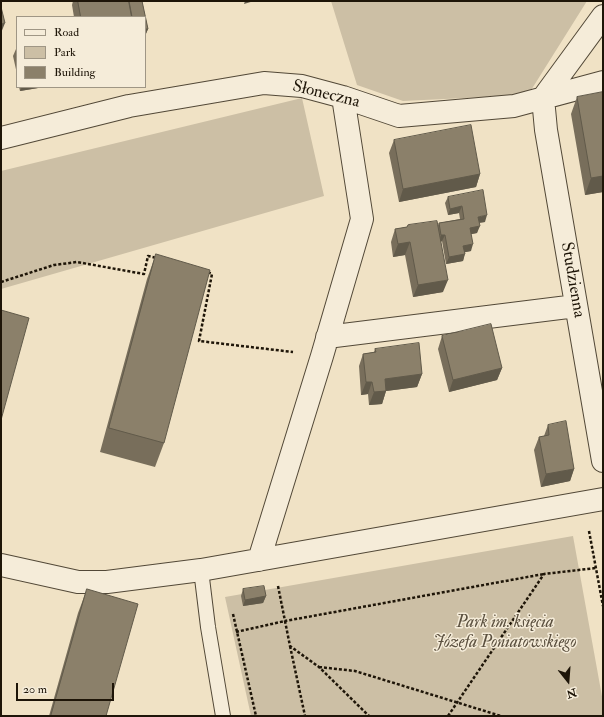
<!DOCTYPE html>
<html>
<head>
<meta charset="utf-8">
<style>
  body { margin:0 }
  #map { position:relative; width:604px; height:717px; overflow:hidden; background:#f0e2c5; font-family:"IM FELL Double Pica",serif }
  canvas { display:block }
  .frame { position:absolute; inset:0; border:2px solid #1e1508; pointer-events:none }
  .legend { position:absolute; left:16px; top:16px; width:130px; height:72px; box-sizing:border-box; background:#f5ecd9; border:1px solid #9f9685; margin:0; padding:5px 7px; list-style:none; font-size:12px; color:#1e1508 }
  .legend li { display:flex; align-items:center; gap:8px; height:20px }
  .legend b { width:20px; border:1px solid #9f9685 }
  .north { position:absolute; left:548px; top:661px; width:40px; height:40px; -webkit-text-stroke:3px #f5ecd9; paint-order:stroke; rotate:163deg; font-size:11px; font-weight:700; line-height:16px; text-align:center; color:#1e1508 }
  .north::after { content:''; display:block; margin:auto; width:14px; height:18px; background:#1e1508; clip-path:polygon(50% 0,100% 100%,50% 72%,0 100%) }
  .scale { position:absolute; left:16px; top:683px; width:98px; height:18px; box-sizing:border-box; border:2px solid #1e1508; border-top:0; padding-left:5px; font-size:12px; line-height:14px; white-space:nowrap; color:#1e1508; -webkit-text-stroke:3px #f5ecd9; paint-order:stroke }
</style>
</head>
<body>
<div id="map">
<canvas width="604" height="717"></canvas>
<div class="frame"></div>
<ul class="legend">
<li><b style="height:5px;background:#f5ecd9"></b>Road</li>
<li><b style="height:11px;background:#ccbfa5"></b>Park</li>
<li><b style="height:11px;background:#8b806a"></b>Building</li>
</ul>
<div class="north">N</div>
<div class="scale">20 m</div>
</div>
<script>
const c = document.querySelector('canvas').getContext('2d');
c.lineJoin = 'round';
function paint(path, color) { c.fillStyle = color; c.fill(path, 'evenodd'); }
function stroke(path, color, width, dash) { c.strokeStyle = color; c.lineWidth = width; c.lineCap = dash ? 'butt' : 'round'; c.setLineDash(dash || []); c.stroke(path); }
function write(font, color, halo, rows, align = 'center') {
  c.font = font + ' "IM FELL Double Pica",serif'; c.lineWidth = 3; c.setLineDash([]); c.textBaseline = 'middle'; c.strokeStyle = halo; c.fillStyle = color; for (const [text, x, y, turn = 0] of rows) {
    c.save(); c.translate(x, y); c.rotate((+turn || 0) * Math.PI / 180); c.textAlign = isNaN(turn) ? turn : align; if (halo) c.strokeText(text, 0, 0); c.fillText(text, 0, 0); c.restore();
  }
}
const green = new Path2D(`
  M 331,1 L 587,1 L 528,95 L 403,101 L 357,85 Z
  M 302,98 L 324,196 L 1,289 L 1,171 Z
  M 573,536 L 603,702 L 603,716 L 251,716 L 225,597 Z`);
const path = new Path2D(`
  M 208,272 L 212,274 L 199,341 L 293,352
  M 1,282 L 54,265 L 77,262 L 144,274 L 148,256 L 157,258
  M 589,531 L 603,606
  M 278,586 L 285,621 L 544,574
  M 233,614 L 256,716
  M 236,632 L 285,621 L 290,646 L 319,667 L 369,716
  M 290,646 L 305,716
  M 319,667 L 355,671 L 501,716
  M 448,716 L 544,574 L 596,568`);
const service = new Path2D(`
  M 201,570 L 208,627 L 223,716`);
const minor = new Path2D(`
  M 543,98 L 546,130 L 603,461
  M 543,98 L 603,16
  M 1,138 L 129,106 L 264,83 L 302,86 L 343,97 L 399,116 L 514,106 L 603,82
  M 327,337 L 576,306
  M 259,560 L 322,356 L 362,219 L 343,97
  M 1,565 L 78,582 L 107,582 L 201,570 L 603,499`);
const wall = new Path2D(`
  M 73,1 L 142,1 L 148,29 L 145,36 L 145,17 L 74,17 L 72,5 Z
  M 16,49 L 17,49 L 17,74 L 13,56 Z
  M 19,87 L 38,87 L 38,88 L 20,91 Z
  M 603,92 L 603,192 L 585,195 L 571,114 L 577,97 Z
  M 394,140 L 480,174 L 476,187 L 399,202 L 389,153 Z
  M 448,197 L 485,222 L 479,223 L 477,233 L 471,234 L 471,251 L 465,252 L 463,261 L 446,264 L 442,241 L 441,242 L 443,292 L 413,297 L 405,255 L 393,257 L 391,242 L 395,229 L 407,227 L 408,225 L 438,225 L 439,223 L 460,219 L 459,213 L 448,215 L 445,203 Z
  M 156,254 L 164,443 L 155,467 L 100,452 L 147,279 Z
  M 442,336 L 502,368 L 497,380 L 449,392 L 438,349 Z
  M 375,349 L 422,374 L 417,387 L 386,391 L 382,404 L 369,405 L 368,394 L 361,395 L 359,366 L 363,354 L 374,352 Z
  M 548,425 L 574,469 L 570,481 L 541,487 L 534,450 L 539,437 L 544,436 Z
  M 87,589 L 106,716 L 49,716 L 78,613 Z
  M 243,589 L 266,596 L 263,603 L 243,606 L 241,596 Z`);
const shadedWall = new Path2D(`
  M 245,1 L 254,1 L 244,4 Z
  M 5,23 L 1,33 L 1,24 Z
  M 145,29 L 148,29 L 145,36 Z
  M 22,87 L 38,87 L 38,88 L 20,91 Z
  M 480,174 L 476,187 L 399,202 L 403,189 Z
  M 603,176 L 603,192 L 585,195 L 591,178 Z
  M 462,206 L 459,213 L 448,215 L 450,209 Z
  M 487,215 L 485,222 L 475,223 L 478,217 Z
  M 480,226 L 477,233 L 467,235 L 470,228 Z
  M 441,235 L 445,235 L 442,241 L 439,242 Z
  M 410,242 L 405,255 L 393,257 L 398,244 Z
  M 473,244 L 471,251 L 461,253 L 463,246 Z
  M 465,254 L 463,261 L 446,264 L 449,257 Z
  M 448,280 L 443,292 L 413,297 L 418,285 Z
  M 502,368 L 497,380 L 449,392 L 453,380 Z
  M 422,374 L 417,387 L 386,391 L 382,404 L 369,405 L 374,392 L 385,379 Z
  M 366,382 L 372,382 L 368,394 L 361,395 Z
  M 574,469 L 570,481 L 541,487 L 546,474 Z
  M 266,596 L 263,603 L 243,606 L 245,600 Z`);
const building = new Path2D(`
  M 78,1 L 129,1 L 132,17 L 81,17 Z
  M 129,1 L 142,1 L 148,29 L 145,29 L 145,17 L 132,17 Z
  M 1,7 L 5,23 L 1,24 Z
  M 603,92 L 603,176 L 591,178 L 577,97 Z
  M 471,125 L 480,174 L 403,189 L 394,140 Z
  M 483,190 L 487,215 L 478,217 L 480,226 L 470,228 L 473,244 L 463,246 L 465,254 L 449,257 L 445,235 L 441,235 L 439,223 L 464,219 L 462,206 L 450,209 L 448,197 Z
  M 437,221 L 448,280 L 418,285 L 410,242 L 398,244 L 395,229 L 407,227 L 408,225 Z
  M 156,254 L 210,270 L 164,443 L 109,428 Z
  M 1,310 L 29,318 L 1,420 Z
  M 491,324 L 502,368 L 453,380 L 442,336 Z
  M 419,343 L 422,374 L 385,379 L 386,391 L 374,392 L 372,382 L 366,382 L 363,354 L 376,352 L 375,349 Z
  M 566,421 L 574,469 L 546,474 L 539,437 L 549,435 L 548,425 Z
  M 264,586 L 266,596 L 245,600 L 243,589 Z
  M 87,589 L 138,604 L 106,716 L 51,716 Z`);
const streetNames = [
  ["Słoneczna",326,95,14],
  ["Studzienna",572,280,80]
];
const parkNames = [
  ["Park im. księcia",505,623],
  ["Józefa Poniatowskiego",505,643]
];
paint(green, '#ccbfa5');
stroke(service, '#524837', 16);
stroke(minor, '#524837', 24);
stroke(path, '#1e1508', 2.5, [3, 2]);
stroke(service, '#f5ecd9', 14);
stroke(minor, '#f5ecd9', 22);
paint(wall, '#786e5b');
paint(shadedWall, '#615a4a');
paint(building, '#8b806a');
stroke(building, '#615a4a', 1);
write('17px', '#1e1508', '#f5ecd9', streetNames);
write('italic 17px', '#5b503f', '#f5ecd9', parkNames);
</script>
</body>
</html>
